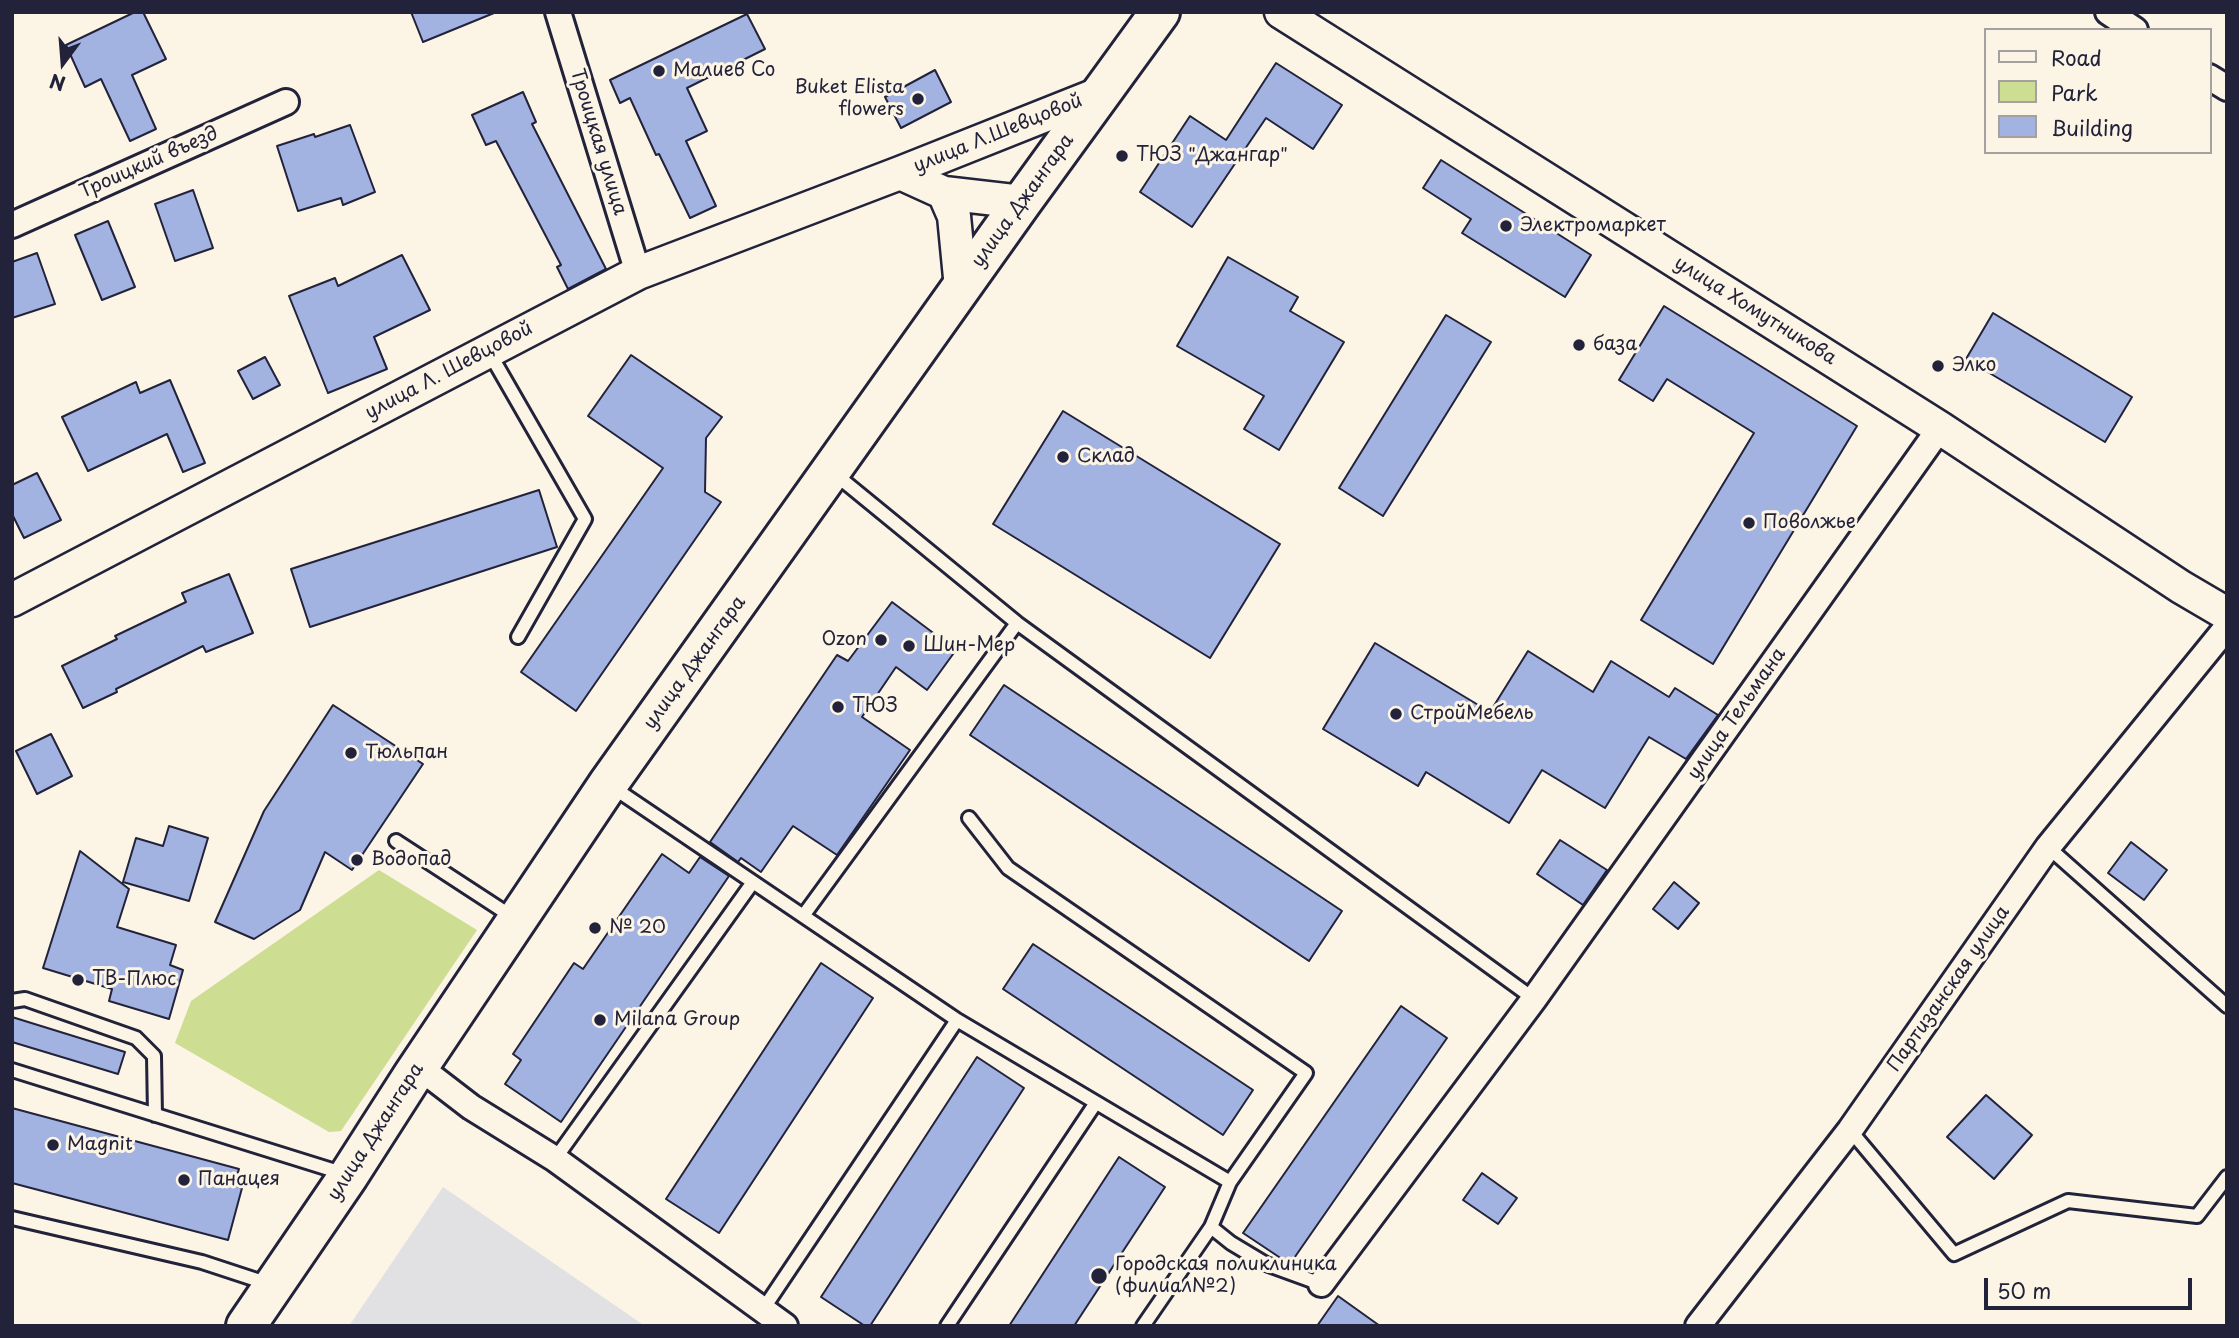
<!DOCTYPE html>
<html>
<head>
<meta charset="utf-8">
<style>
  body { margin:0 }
  #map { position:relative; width:2239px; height:1338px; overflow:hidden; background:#fcf5e5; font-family:"Playpen Sans",sans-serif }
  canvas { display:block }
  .frame { position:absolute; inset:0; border:14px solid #22223b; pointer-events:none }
  .legend { position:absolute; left:1984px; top:28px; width:228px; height:126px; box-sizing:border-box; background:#fcf5e5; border:2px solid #a5a1a1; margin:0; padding:9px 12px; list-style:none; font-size:21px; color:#22223b }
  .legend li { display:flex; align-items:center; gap:14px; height:35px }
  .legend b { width:35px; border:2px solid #a5a1a1 }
  .north { position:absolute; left:28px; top:28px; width:70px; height:70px; -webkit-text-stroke:5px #fcf5e5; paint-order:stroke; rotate:196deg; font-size:19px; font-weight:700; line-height:28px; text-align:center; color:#22223b }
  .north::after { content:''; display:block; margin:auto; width:24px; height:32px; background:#22223b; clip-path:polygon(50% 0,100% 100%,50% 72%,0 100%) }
  .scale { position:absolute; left:1984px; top:1278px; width:208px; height:32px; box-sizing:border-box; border:4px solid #22223b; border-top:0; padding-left:9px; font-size:21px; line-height:24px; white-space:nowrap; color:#22223b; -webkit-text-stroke:5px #fcf5e5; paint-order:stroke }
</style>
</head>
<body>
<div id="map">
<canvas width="2239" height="1338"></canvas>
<div class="frame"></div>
<ul class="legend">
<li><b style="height:9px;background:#fcf5e5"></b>Road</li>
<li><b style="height:19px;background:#cddd91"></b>Park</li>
<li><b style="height:19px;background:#a2b2e1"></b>Building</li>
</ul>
<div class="north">N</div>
<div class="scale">50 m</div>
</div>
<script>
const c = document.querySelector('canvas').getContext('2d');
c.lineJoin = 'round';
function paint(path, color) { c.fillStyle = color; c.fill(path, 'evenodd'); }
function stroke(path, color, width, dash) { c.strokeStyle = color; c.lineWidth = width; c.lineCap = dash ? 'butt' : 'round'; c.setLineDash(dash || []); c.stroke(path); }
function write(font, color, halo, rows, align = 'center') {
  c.font = font + ' "Playpen Sans",sans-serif'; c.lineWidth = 6; c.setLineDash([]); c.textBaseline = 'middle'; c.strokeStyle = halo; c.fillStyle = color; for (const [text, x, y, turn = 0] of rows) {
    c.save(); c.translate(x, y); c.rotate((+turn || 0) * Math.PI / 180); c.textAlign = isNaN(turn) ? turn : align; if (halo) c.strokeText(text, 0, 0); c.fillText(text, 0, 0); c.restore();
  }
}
const built = new Path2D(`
  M 443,1187 L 645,1326 L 349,1326 Z`);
const green = new Path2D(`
  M 379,870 L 477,930 L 341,1131 L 329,1132 L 175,1043 L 191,1001 Z`);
const building = new Path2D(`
  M 135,12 L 143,12 L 166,59 L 132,75 L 156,129 L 130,141 L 101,79 L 85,87 L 66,45 Z
  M 411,12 L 493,12 L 494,13 L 423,42 Z
  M 747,14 L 765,49 L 687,88 L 707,131 L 686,141 L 716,206 L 690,218 L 659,154 L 656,155 L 630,98 L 620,103 L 610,80 Z
  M 1276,63 L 1342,105 L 1313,149 L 1266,118 L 1192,227 L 1140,192 L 1190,116 L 1226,140 Z
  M 935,70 L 951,102 L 901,128 L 885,97 Z
  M 523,92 L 536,122 L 532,124 L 606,269 L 568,289 L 557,267 L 561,265 L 496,141 L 486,145 L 472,115 Z
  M 350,125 L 375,192 L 343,205 L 341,198 L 298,211 L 277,146 L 314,134 L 315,137 Z
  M 1441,160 L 1591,255 L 1565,297 L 1462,233 L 1471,219 L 1423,188 Z
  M 193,190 L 213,248 L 175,261 L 155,204 Z
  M 108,221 L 135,287 L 102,300 L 75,235 Z
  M 37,253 L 55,304 L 12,318 L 12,262 Z
  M 402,255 L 430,310 L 374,337 L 387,369 L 328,393 L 289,296 L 335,278 L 338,286 Z
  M 1228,257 L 1298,297 L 1290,311 L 1344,342 L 1279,450 L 1244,429 L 1264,396 L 1177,346 Z
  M 1664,306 L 1857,426 L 1713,664 L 1641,620 L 1754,433 L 1667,379 L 1653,401 L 1619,380 Z
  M 1993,313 L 2132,397 L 2105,442 L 1966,359 Z
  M 1446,315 L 1491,342 L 1383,516 L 1339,488 Z
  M 631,355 L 722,417 L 706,438 L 705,492 L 721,502 L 576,711 L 521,672 L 663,468 L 588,416 Z
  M 265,357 L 280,385 L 253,399 L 238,371 Z
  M 170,380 L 205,463 L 183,472 L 167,434 L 88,471 L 62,417 L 136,382 L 140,393 Z
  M 1063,411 L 1280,544 L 1210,658 L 993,524 Z
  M 37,473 L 61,520 L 24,538 L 12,514 L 12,485 Z
  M 539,490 L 557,547 L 310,627 L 291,569 Z
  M 229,574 L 253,633 L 206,652 L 203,646 L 116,689 L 117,692 L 83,708 L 62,666 L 117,639 L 115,636 L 186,602 L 182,593 Z
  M 892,602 L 956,650 L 927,690 L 896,667 L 862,717 L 910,750 L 837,855 L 793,826 L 761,872 L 741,858 L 738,862 L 710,842 L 837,655 L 848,661 Z
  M 1375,643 L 1490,712 L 1528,651 L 1593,692 L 1611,661 L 1669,697 L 1675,688 L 1718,715 L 1686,759 L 1649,737 L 1605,808 L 1542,770 L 1509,823 L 1426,772 L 1418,786 L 1323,729 Z
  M 1004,685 L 1342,911 L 1309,961 L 970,735 Z
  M 333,705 L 423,764 L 352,870 L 325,852 L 300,910 L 254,939 L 215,922 L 264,811 Z
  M 51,734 L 72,776 L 37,794 L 16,751 Z
  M 169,826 L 208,838 L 189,901 L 123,882 L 136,838 L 163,846 Z
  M 1560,840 L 1607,870 L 1583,905 L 1537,874 Z
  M 2131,842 L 2167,870 L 2144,900 L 2108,873 Z
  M 80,851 L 129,889 L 117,927 L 176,945 L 170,965 L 183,970 L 169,1019 L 109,1001 L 112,989 L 43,968 Z
  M 662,854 L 689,873 L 700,857 L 729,876 L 561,1122 L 505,1084 L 521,1060 L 513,1054 L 574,963 L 583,969 Z
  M 1674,882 L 1699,903 L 1678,929 L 1653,909 Z
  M 1033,944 L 1253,1090 L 1223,1135 L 1003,989 Z
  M 821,963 L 873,998 L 719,1233 L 666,1199 Z
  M 1401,1006 L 1447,1038 L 1290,1264 L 1285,1261 L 1243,1233 Z
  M 12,1017 L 125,1052 L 118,1074 L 12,1042 Z
  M 977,1057 L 1024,1088 L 870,1326 L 865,1326 L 821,1297 Z
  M 1986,1095 L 2032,1135 L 1994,1179 L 1947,1137 Z
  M 12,1108 L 239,1169 L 234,1185 L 242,1188 L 228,1240 L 12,1183 Z
  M 1119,1157 L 1165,1187 L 1074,1326 L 1009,1326 Z
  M 1482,1173 L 1517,1198 L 1498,1224 L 1463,1200 Z
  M 1338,1296 L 1380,1326 L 1317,1326 Z`);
const service = new Path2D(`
  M 489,352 L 585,519 L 518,637
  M 835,474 L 1017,623 L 1534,999
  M 611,786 L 957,1020 L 1230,1182
  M 969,818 L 1008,868 L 1306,1073 L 1230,1182 L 1211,1227 L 1143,1326
  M 396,841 L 514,918
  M 2048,847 L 2227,1006
  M 803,916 L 1017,623
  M 12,1001 L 25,999 L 136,1038 L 154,1056 L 155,1115
  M 12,1070 L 345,1174
  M 1850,1130 L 1954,1254 L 2068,1201 L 2197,1216 L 2227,1177
  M 555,1159 L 753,882
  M 12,1218 L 202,1262 L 269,1284
  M 1211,1227 L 1231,1243 L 1266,1264 L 1321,1284
  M 762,1311 L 957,1020
  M 947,1326 L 1095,1104`);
const minor = new Path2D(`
  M 558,12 L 638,273
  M 2108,12 L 2135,30
  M 2209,77 L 2227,88
  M 12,225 L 286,102
  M 419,1067 L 471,1107 L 555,1159 L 785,1326
  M 1321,1284 L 1534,999 L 1940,428
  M 1698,1326 L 1850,1130 L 2048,847 L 2227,627`);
const tertiary = new Path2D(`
  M 1281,12 L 1940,428 L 2181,587 L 2227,614
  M 900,173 L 944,193 L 954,216 L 961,288
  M 944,193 L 1022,202
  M 12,600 L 638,273 L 900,173 L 1101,93`);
const primary = new Path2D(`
  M 246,1326 L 349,1175 L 413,1075 L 608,784 L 1022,202 L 1160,12`);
const markers = [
  [659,71,7,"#22223b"],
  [918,99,7,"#22223b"],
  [1122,156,7,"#22223b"],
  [1506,226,7,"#22223b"],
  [1579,345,7,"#22223b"],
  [1938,366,7,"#22223b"],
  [1063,457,7,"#22223b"],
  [1749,523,7,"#22223b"],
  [881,640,7,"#22223b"],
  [909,646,7,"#22223b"],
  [838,707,7,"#22223b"],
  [1396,714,7,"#22223b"],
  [351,753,7,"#22223b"],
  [357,860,7,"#22223b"],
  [595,928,7,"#22223b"],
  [78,980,7,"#22223b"],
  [600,1020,7,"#22223b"],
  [53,1145,7,"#22223b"],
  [184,1180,7,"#22223b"],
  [1099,1276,9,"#22223b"]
];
const poiNames = [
  ["Малиев Со",673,71],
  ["Buket Elista",904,88,"right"],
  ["flowers",904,110,"right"],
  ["ТЮЗ \"Джангар\"",1136,156],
  ["Электромаркет",1520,226],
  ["база",1593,345],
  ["Элко",1952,366],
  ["Склад",1077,457],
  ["Поволжье",1763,523],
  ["Ozon",867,640,"right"],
  ["Шин-Мер",923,646],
  ["ТЮЗ",852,707],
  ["СтройМебель",1410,714],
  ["Тюльпан",365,753],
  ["Водопад",371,860],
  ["№ 20",609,928],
  ["ТВ-Плюс",92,980],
  ["Milana Group",614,1020],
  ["Magnit",67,1145],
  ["Панацея",198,1180],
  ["Городская поликлиника",1115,1265],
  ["(филиал№2)",1115,1287]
];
const streetNames = [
  ["улица Л.Шевцовой",998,134,-22],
  ["Троицкая улица",598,142,73],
  ["Троицкий въезд",149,163,-24],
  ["улица Джангара",1023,201,-54],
  ["улица Хомутникова",1755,311,32],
  ["улица Л. Шевцовой",449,371,-28],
  ["улица Джангара",695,663,-54],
  ["улица Тельмана",1737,714,-55],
  ["Партизанская улица",1949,989,-55],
  ["улица Джангара",376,1132,-57]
];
paint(built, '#e1e1e4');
paint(green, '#cddd91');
paint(building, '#a2b2e1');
stroke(building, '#22223b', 2);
stroke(service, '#22223b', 18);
stroke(minor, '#22223b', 30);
stroke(tertiary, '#22223b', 37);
stroke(primary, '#22223b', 44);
stroke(service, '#fcf5e5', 12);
stroke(minor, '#fcf5e5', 24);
stroke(tertiary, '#fcf5e5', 32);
stroke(primary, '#fcf5e5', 38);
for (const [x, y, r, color] of markers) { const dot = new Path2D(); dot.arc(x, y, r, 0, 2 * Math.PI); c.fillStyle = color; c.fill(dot); stroke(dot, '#fcf5e5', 2.5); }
write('19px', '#22223b', '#fcf5e5', poiNames, 'left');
write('19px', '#22223b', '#fcf5e5', streetNames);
</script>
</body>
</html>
